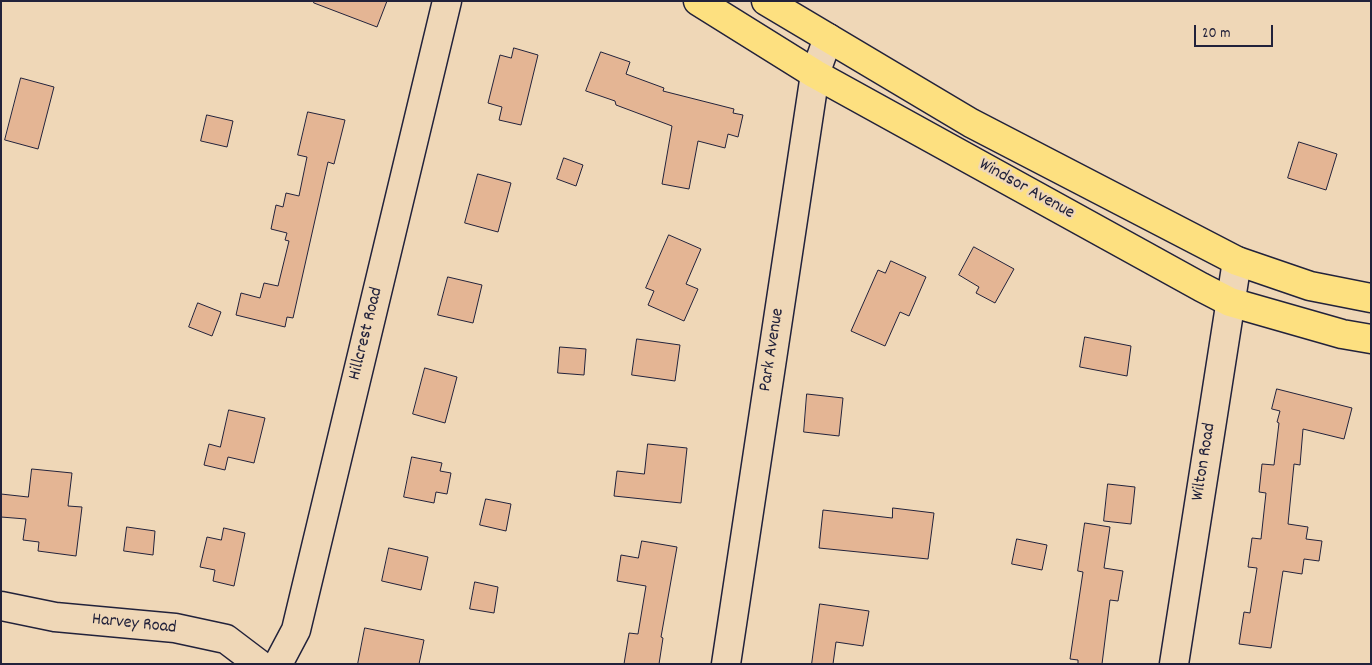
<!DOCTYPE html>
<html>
<head>
<meta charset="utf-8">
<style>
  body { margin:0 }
  #map { position:relative; width:1372px; height:665px; overflow:hidden; background:#efd7b7; font-family:Dekko,sans-serif }
  canvas { display:block }
  .frame { position:absolute; inset:0; border:2px solid #22223b; pointer-events:none }
  .scale { position:absolute; left:1194px; top:25px; width:79px; height:22px; box-sizing:border-box; border:2px solid #22223b; border-top:0; padding-left:6px; font-size:15px; line-height:18px; white-space:nowrap; color:#22223b; -webkit-text-stroke:4px #efd7b7; paint-order:stroke }
</style>
</head>
<body>
<div id="map">
<canvas width="1372" height="665"></canvas>
<div class="frame"></div>
<div class="scale">20 m</div>
</div>
<script>
const c = document.querySelector('canvas').getContext('2d');
c.lineJoin = 'round';
function paint(path, color) { c.fillStyle = color; c.fill(path, 'evenodd'); }
function stroke(path, color, width, dash) { c.strokeStyle = color; c.lineWidth = width; c.lineCap = dash ? 'butt' : 'round'; c.setLineDash(dash || []); c.stroke(path); }
function write(font, color, halo, rows, align = 'center') {
  c.font = font + ' Dekko,sans-serif'; c.lineWidth = 5; c.setLineDash([]); c.textBaseline = 'middle'; c.strokeStyle = halo; c.fillStyle = color; for (const [text, x, y, turn = 0] of rows) {
    c.save(); c.translate(x, y); c.rotate((+turn || 0) * Math.PI / 180); c.textAlign = isNaN(turn) ? turn : align; if (halo) c.strokeText(text, 0, 0); c.fillText(text, 0, 0); c.restore();
  }
}
const building = new Path2D(`
  M 314,1 L 387,1 L 377,27 L 314,3 Z
  M 514,48 L 538,55 L 521,125 L 499,120 L 502,107 L 488,103 L 500,55 L 511,58 Z
  M 601,52 L 630,62 L 626,74 L 664,88 L 663,91 L 734,109 L 733,113 L 743,115 L 738,137 L 728,134 L 725,148 L 698,141 L 689,189 L 662,184 L 672,126 L 616,105 L 615,101 L 586,91 Z
  M 21,78 L 54,87 L 38,149 L 5,140 Z
  M 308,112 L 345,120 L 334,164 L 328,162 L 293,318 L 287,317 L 285,327 L 236,315 L 241,293 L 260,298 L 264,283 L 278,286 L 289,241 L 285,240 L 287,233 L 271,229 L 276,205 L 283,207 L 286,193 L 299,196 L 307,157 L 298,155 Z
  M 207,115 L 233,121 L 227,147 L 201,141 Z
  M 1299,142 L 1337,154 L 1326,190 L 1288,178 Z
  M 564,158 L 583,165 L 576,186 L 557,179 Z
  M 478,174 L 511,183 L 498,232 L 465,223 Z
  M 669,235 L 701,249 L 686,284 L 698,289 L 684,321 L 648,305 L 654,291 L 646,288 Z
  M 974,247 L 1014,269 L 995,303 L 976,293 L 979,287 L 959,275 Z
  M 891,261 L 926,277 L 909,316 L 900,312 L 885,346 L 851,331 L 878,270 L 885,273 Z
  M 448,277 L 482,285 L 473,323 L 438,315 Z
  M 198,303 L 221,312 L 212,336 L 189,327 Z
  M 1085,337 L 1131,346 L 1127,376 L 1080,367 Z
  M 637,339 L 680,345 L 675,381 L 632,375 Z
  M 560,347 L 586,349 L 584,375 L 558,373 Z
  M 425,368 L 457,377 L 445,423 L 413,414 Z
  M 1277,389 L 1352,408 L 1344,439 L 1303,429 L 1300,465 L 1294,464 L 1288,524 L 1308,527 L 1306,539 L 1322,541 L 1319,561 L 1304,559 L 1302,574 L 1283,571 L 1271,648 L 1239,644 L 1244,612 L 1250,613 L 1257,568 L 1248,567 L 1252,538 L 1261,539 L 1266,493 L 1259,492 L 1262,464 L 1274,465 L 1279,423 L 1277,422 L 1280,411 L 1272,409 Z
  M 807,394 L 843,398 L 839,436 L 804,432 Z
  M 229,410 L 265,418 L 254,463 L 228,457 L 225,470 L 204,465 L 209,444 L 220,447 Z
  M 648,444 L 687,448 L 681,503 L 614,496 L 617,471 L 644,474 Z
  M 412,457 L 442,463 L 440,471 L 451,473 L 447,494 L 436,492 L 434,503 L 404,497 Z
  M 32,469 L 72,473 L 68,506 L 82,507 L 76,556 L 38,551 L 39,542 L 23,540 L 26,519 L 1,517 L 1,494 L 28,497 Z
  M 1108,484 L 1135,487 L 1131,524 L 1104,521 Z
  M 486,499 L 511,504 L 506,531 L 480,525 Z
  M 893,508 L 934,513 L 928,559 L 819,548 L 823,510 L 892,518 Z
  M 1085,523 L 1110,527 L 1104,568 L 1123,571 L 1118,601 L 1110,600 L 1102,664 L 1078,664 L 1078,660 L 1070,659 L 1083,572 L 1078,571 Z
  M 127,527 L 155,531 L 153,555 L 124,551 Z
  M 224,528 L 245,533 L 234,586 L 213,581 L 215,570 L 200,567 L 207,537 L 221,540 Z
  M 1017,539 L 1047,545 L 1042,570 L 1012,564 Z
  M 642,541 L 677,547 L 661,637 L 663,638 L 659,664 L 624,664 L 629,633 L 638,634 L 646,586 L 617,581 L 621,555 L 638,558 Z
  M 389,548 L 428,557 L 421,590 L 382,581 Z
  M 475,582 L 498,587 L 494,613 L 470,609 Z
  M 820,604 L 869,611 L 863,646 L 836,642 L 833,664 L 812,664 Z
  M 365,628 L 424,640 L 419,664 L 358,664 Z`);
const street = new Path2D(`
  M 1,606 L 55,617 L 175,628 L 226,639 L 259,664
  M 278,664 L 296,630 L 447,1
  M 1174,664 L 1237,261`);
const secondary = new Path2D(`
  M 726,664 L 815,74 L 828,38`);
const primary = new Path2D(`
  M 698,1 L 815,74 L 1201,287 L 1230,302 L 1342,334 L 1371,339
  M 766,1 L 971,123 L 1237,261 L 1310,286 L 1371,298`);
const streetNames = [
  ["Windsor Avenue",1026,190,29],
  ["Hillcrest Road",367,334,-76],
  ["Park Avenue",773,350,-81],
  ["Wilton Road",1205,462,-81],
  ["Harvey Road",134,625,6]
];
paint(building, '#e4b594');
stroke(building, '#22223b', 1);
stroke(street, '#22223b', 31);
stroke(secondary, '#22223b', 31);
stroke(primary, '#22223b', 31);
stroke(street, '#efd7b7', 28);
stroke(secondary, '#efd7b7', 28);
stroke(primary, '#fde080', 28);
write('18px', '#22223b', '#efd7b7', streetNames);
</script>
</body>
</html>
